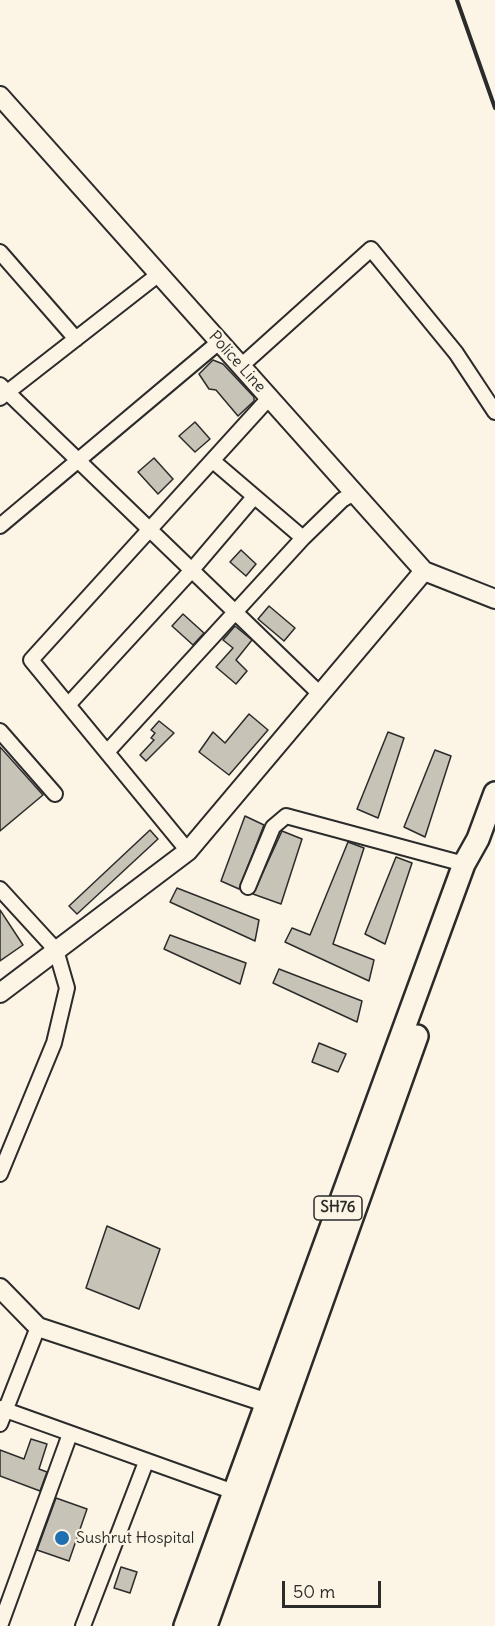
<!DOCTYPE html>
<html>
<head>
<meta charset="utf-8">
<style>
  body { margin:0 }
  #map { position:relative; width:495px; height:1626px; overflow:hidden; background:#fcf5e5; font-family:Delius,sans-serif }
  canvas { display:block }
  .scale { position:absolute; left:282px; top:1581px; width:99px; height:27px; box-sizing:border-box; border:3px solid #2b2b2b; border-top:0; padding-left:8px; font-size:18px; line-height:21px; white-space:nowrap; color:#2b2b2b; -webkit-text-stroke:4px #fcf5e5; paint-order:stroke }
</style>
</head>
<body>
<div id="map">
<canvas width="495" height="1626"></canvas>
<div class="scale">50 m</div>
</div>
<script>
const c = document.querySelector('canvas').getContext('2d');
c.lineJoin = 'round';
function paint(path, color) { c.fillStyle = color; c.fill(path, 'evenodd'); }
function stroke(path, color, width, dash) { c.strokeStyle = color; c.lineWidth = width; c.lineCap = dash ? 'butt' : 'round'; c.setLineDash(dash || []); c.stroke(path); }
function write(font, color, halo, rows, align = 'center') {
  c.font = font + ' Delius,sans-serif'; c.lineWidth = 4.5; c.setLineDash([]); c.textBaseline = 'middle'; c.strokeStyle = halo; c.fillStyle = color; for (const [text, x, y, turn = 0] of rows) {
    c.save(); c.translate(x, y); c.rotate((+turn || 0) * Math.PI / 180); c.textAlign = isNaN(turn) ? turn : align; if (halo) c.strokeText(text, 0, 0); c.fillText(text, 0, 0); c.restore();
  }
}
const building = new Path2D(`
  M 213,360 L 223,364 L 254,397 L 254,401 L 238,416 L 216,390 L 209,389 L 199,374 Z
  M 195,422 L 210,439 L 195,452 L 179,436 Z
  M 154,458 L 173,479 L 158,494 L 138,472 Z
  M 241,550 L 256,564 L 246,576 L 230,562 Z
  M 269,606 L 295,628 L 284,641 L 258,619 Z
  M 183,614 L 204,633 L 193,645 L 172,626 Z
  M 235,626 L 252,640 L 236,660 L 247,671 L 236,684 L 216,667 L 233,648 L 223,640 Z
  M 249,714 L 268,730 L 229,775 L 199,752 L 213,732 L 225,743 Z
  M 159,721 L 174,733 L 146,761 L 140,755 L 154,740 L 151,738 L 155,733 L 151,730 Z
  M 388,732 L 404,738 L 378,818 L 357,809 Z
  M 0,747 L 43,795 L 0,831 Z
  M 435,750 L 451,756 L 425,837 L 404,827 Z
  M 245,816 L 264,825 L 239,889 L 221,881 Z
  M 150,830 L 158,839 L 77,914 L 69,906 Z
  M 282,831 L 302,839 L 281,904 L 253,894 Z
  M 348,842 L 364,848 L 333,944 L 374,960 L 369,981 L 285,942 L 292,928 L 310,935 Z
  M 396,857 L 412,863 L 385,944 L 365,934 Z
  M 177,888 L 259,920 L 255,941 L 170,902 Z
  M 0,910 L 23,945 L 0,961 Z
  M 170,935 L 246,963 L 240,984 L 164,949 Z
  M 279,969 L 362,1001 L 357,1022 L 273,983 Z
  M 319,1043 L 346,1054 L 338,1072 L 312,1062 Z
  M 107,1226 L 160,1249 L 139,1309 L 86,1288 Z
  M 31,1439 L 47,1444 L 39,1469 L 47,1472 L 40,1491 L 0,1476 L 0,1450 L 24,1459 Z
  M 56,1498 L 87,1509 L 69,1561 L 37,1550 Z
  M 121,1567 L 137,1572 L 130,1593 L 114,1588 Z`);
const street = new Path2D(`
  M 0,252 L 76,339
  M 241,366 L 371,249 L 456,353 L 495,412
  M 0,385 L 320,694
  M 0,398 L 159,274
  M 0,526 L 219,342
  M 303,538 L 342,500 L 354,493
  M 68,705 L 191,571 L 254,497
  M 0,731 L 55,794
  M 107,752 L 303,538 L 213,461
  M 188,851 L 31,660 L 269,398
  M 248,887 L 273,827 L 286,816 L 464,864
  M 0,889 L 56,950 L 67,988 L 54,1043 L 0,1174
  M 0,1408 L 234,1492
  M 0,1424 L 38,1327
  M 0,1626 L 70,1434
  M 83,1626 L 146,1462`);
const secondary = new Path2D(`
  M 0,96 L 424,571 L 495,599
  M 0,993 L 188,851 L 424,571
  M 0,1288 L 38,1327 L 280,1407`);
const primary = new Path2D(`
  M 185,1626 L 464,864 L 478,839 L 495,793
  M 206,1626 L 417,1036`);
const rail = new Path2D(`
  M 457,0 L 495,108`);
const markers = [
  [62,1538,8,"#1f6fb2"]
];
const shields = [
  [338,1208,48]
];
const shieldNames = [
  ["SH76",338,1208]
];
const streetNames = [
  ["Police Line",237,362,48]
];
const poiNames = [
  ["Sushrut Hospital",76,1538]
];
paint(building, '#c8c3b7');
stroke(building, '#2b2b2b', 1.5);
stroke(street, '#2b2b2b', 18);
stroke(secondary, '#2b2b2b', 22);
stroke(primary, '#2b2b2b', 26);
stroke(street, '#fcf5e5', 14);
stroke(secondary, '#fcf5e5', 18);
stroke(primary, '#fcf5e5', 21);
stroke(rail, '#2b2b2b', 4);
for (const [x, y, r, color] of markers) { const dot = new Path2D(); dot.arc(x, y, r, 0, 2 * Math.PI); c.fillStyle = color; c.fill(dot); stroke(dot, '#fcf5e5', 2); }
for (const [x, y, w] of shields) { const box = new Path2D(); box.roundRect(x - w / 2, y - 12, w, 24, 4.5); c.fillStyle = '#fcf5e5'; c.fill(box); stroke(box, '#2b2b2b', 1.5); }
write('bold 15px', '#2b2b2b', null, shieldNames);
write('16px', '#2b2b2b', '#fcf5e5', streetNames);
write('16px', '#2b2b2b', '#fcf5e5', poiNames, 'left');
</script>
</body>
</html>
